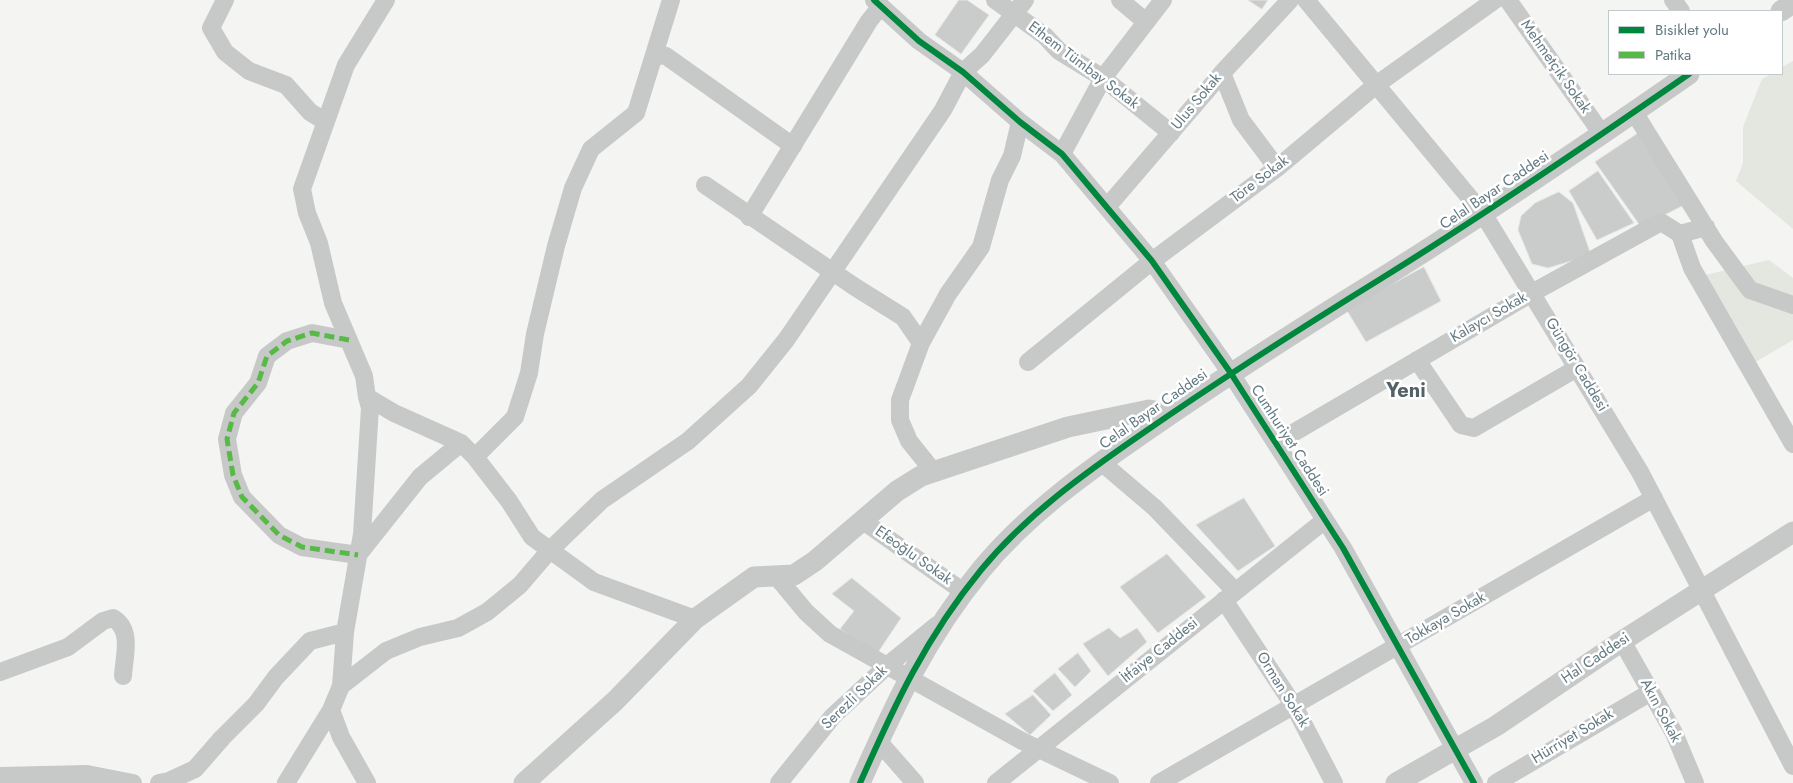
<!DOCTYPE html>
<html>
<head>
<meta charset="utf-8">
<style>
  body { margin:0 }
  #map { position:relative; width:1793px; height:783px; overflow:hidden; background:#f4f4f3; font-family:Jost,sans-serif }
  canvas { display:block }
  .legend { position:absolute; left:1608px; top:10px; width:175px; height:65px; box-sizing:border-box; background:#fff; border:1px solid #c1cacd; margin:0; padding:6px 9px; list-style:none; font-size:15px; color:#647a83 }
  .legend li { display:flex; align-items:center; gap:10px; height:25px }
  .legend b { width:25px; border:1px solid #c1cacd }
</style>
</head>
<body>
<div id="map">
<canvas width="1793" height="783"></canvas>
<ul class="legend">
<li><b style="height:6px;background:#00873e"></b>Bisiklet yolu</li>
<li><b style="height:6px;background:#58b947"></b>Patika</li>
</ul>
</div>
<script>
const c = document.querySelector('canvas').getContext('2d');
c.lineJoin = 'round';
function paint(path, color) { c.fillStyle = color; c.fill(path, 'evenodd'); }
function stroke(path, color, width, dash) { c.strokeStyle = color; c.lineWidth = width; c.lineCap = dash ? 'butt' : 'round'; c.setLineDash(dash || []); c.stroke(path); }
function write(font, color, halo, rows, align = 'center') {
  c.font = font + ' Jost,sans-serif'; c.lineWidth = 5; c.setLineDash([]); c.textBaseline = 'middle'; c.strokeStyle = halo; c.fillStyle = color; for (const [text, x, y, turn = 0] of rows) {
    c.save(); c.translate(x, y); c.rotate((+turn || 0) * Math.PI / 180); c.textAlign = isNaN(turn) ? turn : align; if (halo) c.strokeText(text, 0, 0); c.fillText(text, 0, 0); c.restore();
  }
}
const green = new Path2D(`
  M 1793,61 L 1793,229 L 1736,181 L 1743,163 L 1743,127 L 1762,79 L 1771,74 L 1782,74 L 1782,67 Z
  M 1769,260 L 1793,278 L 1793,340 L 1752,364 L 1705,275 Z`);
const building = new Path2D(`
  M 959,0 L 967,0 L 989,15 L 961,54 L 935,35 Z
  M 1248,0 L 1268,0 L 1262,9 Z
  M 1640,132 L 1688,203 L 1641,227 L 1595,162 Z
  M 1598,171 L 1634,223 L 1597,240 L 1569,191 Z
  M 1559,192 L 1573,203 L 1590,252 L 1578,259 L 1548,268 L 1532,264 L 1518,230 L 1521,216 L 1535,203 Z
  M 1424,267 L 1441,301 L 1366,342 L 1346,309 Z
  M 1244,498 L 1275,546 L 1238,571 L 1196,525 Z
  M 1167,554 L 1206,597 L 1158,633 L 1120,587 Z
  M 852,578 L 901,618 L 877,654 L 840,629 L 854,611 L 832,594 Z
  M 1109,628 L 1120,638 L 1137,628 L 1147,642 L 1108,676 L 1083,644 Z
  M 1078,653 L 1091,671 L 1075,687 L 1058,669 Z
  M 1055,673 L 1072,695 L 1053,711 L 1033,691 Z
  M 1033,695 L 1051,715 L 1030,735 L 1005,714 Z`);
const minor = new Path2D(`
  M 225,0 L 211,28 L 225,52 L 249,71 L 286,85 L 310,112 L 326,122
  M 386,0 L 346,65 L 302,189 L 307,213 L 319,243 L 333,303 L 364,376 L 367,397 L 394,413 L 461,443 L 475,457 L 509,501 L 532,537 L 594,582 L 695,619
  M 874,0 L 919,41 L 963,72 L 1020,122 L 1062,154 L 1152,261 L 1230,372 L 1343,548 L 1474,783
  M 995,0 L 1045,36 L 1059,51 L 1103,78 L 1171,133
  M 1120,0 L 1145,21
  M 1306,0 L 1484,215 L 1640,472 L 1793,766
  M 1508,0 L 1602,134
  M 1673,0 L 1681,11
  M 655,55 L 666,56 L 793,146
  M 1222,73 L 1241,120 L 1277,168
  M 1634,112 L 1714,241 L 1750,290 L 1793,305
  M 1062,154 L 1103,78 L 1163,0
  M 705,185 L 855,287 L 903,317 L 921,343
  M 1107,207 L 1222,73 L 1290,0
  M 749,217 L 869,21 L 881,6
  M 1680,234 L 1692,268 L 1793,444
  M 349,340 L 312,333 L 287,341 L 267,356 L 258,383 L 234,413 L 227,439 L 233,475 L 242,497 L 279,535 L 302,547 L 358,555 L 420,477 L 461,443
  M 1417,360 L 1461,425 L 1474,428 L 1577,368
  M 1028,362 L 1152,261 L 1277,168 L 1376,85 L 1495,0
  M 1276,443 L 1532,293 L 1661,222 L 1680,234 L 1706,227
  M 475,457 L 515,417 L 529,373 L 535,334 L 556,246 L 573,188 L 591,149 L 636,113 L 671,0
  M 1101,462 L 1155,508 L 1235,591
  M 933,471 L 909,441 L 900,420 L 900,400 L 921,343 L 948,294 L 981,247 L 1000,180 L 1012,156 L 1020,122
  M 863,521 L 964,592
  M 777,577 L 806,612 L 830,634 L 1022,741 L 1110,783
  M 1224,600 L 1294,706 L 1334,783
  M 1622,641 L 1674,733 L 1695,783
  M 0,672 L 68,647 L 103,621 L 113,618 C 133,630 124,656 123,676
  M 341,686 L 386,651 L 420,637 L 458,628 L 487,612 L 520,585 L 550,550 L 602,500 L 688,441 L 749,386 L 786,340 L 943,110 L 963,72 L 982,55 L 1025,0
  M 331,710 L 341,737 L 367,783
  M 879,742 L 915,783
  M 0,776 L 87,774 L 133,783
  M 159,783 L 169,781 L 195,769 L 222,738 L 256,704 L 276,677 L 310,641 L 345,632
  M 286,783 L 331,710 L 341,686 L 345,632 L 362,534 L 370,408 L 367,397
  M 779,783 L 833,716 L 888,665 L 937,625
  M 996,783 L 1325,520
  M 1159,783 L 1654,498
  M 1496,783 L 1651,692`);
const tertiary = new Path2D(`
  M 1781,11 L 1793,3
  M 524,783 L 615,701 L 695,619 L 754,577 L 794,575 L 815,561 L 897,491 L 921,476 L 1068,427 L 1149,410 L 1170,414
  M 860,783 C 895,704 926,637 981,570 C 1026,515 1085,473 1143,433 C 1221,379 1301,328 1382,278 C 1487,213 1588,144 1689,74
  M 1396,783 L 1496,726 L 1622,641 L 1793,532`);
const quiet = new Path2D(`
  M 349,340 L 312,333 L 287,341 L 267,356 L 258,383 L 234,413 L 227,439 L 233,475 L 242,497 L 279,535 L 302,547 L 358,555`);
const cycleway = new Path2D(`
  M 874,0 L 919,41 L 963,72 L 1020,122 L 1062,154 L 1152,261 L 1230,372 L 1343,548 L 1474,783
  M 860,783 C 895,704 926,637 981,570 C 1026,515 1085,473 1143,433 C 1221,379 1301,328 1382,278 C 1487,213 1588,144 1689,74`);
const streetNames = [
  ["Ethem Tümbay Sokak",1083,66,37],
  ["Mehmetçik Sokak",1555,67,55],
  ["Ulus Sokak",1197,102,-50],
  ["Töre Sokak",1260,180,-37],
  ["Celal Bayar Caddesi",1495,191,-34],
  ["Kalaycı Sokak",1489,318,-30],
  ["Güngör Caddesi",1576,365,59],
  ["Celal Bayar Caddesi",1154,410,-35],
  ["Cumhuriyet Caddesi",1289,441,57],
  ["Efeoğlu Sokak",913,556,35],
  ["Tokkaya Sokak",1446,619,-30],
  ["İtfaiye Caddesi",1160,651,-39],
  ["Hal Caddesi",1596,659,-34],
  ["Orman Sokak",1282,690,58],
  ["Serezli Sokak",855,698,-44],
  ["Akın Sokak",1660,711,62],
  ["Hürriyet Sokak",1573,737,-31]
];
const districtNames = [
  ["Yeni",1406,392]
];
paint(green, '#e4e6e0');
paint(building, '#cacccc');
stroke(building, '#e4e4e2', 1);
stroke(minor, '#c7c9c9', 18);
stroke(tertiary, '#c7c9c9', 21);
stroke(quiet, '#58b947', 5, [10, 5]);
stroke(cycleway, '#00873e', 6);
write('15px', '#647a83', '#fff', streetNames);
write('bold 20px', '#526268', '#fff', districtNames);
</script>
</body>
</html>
